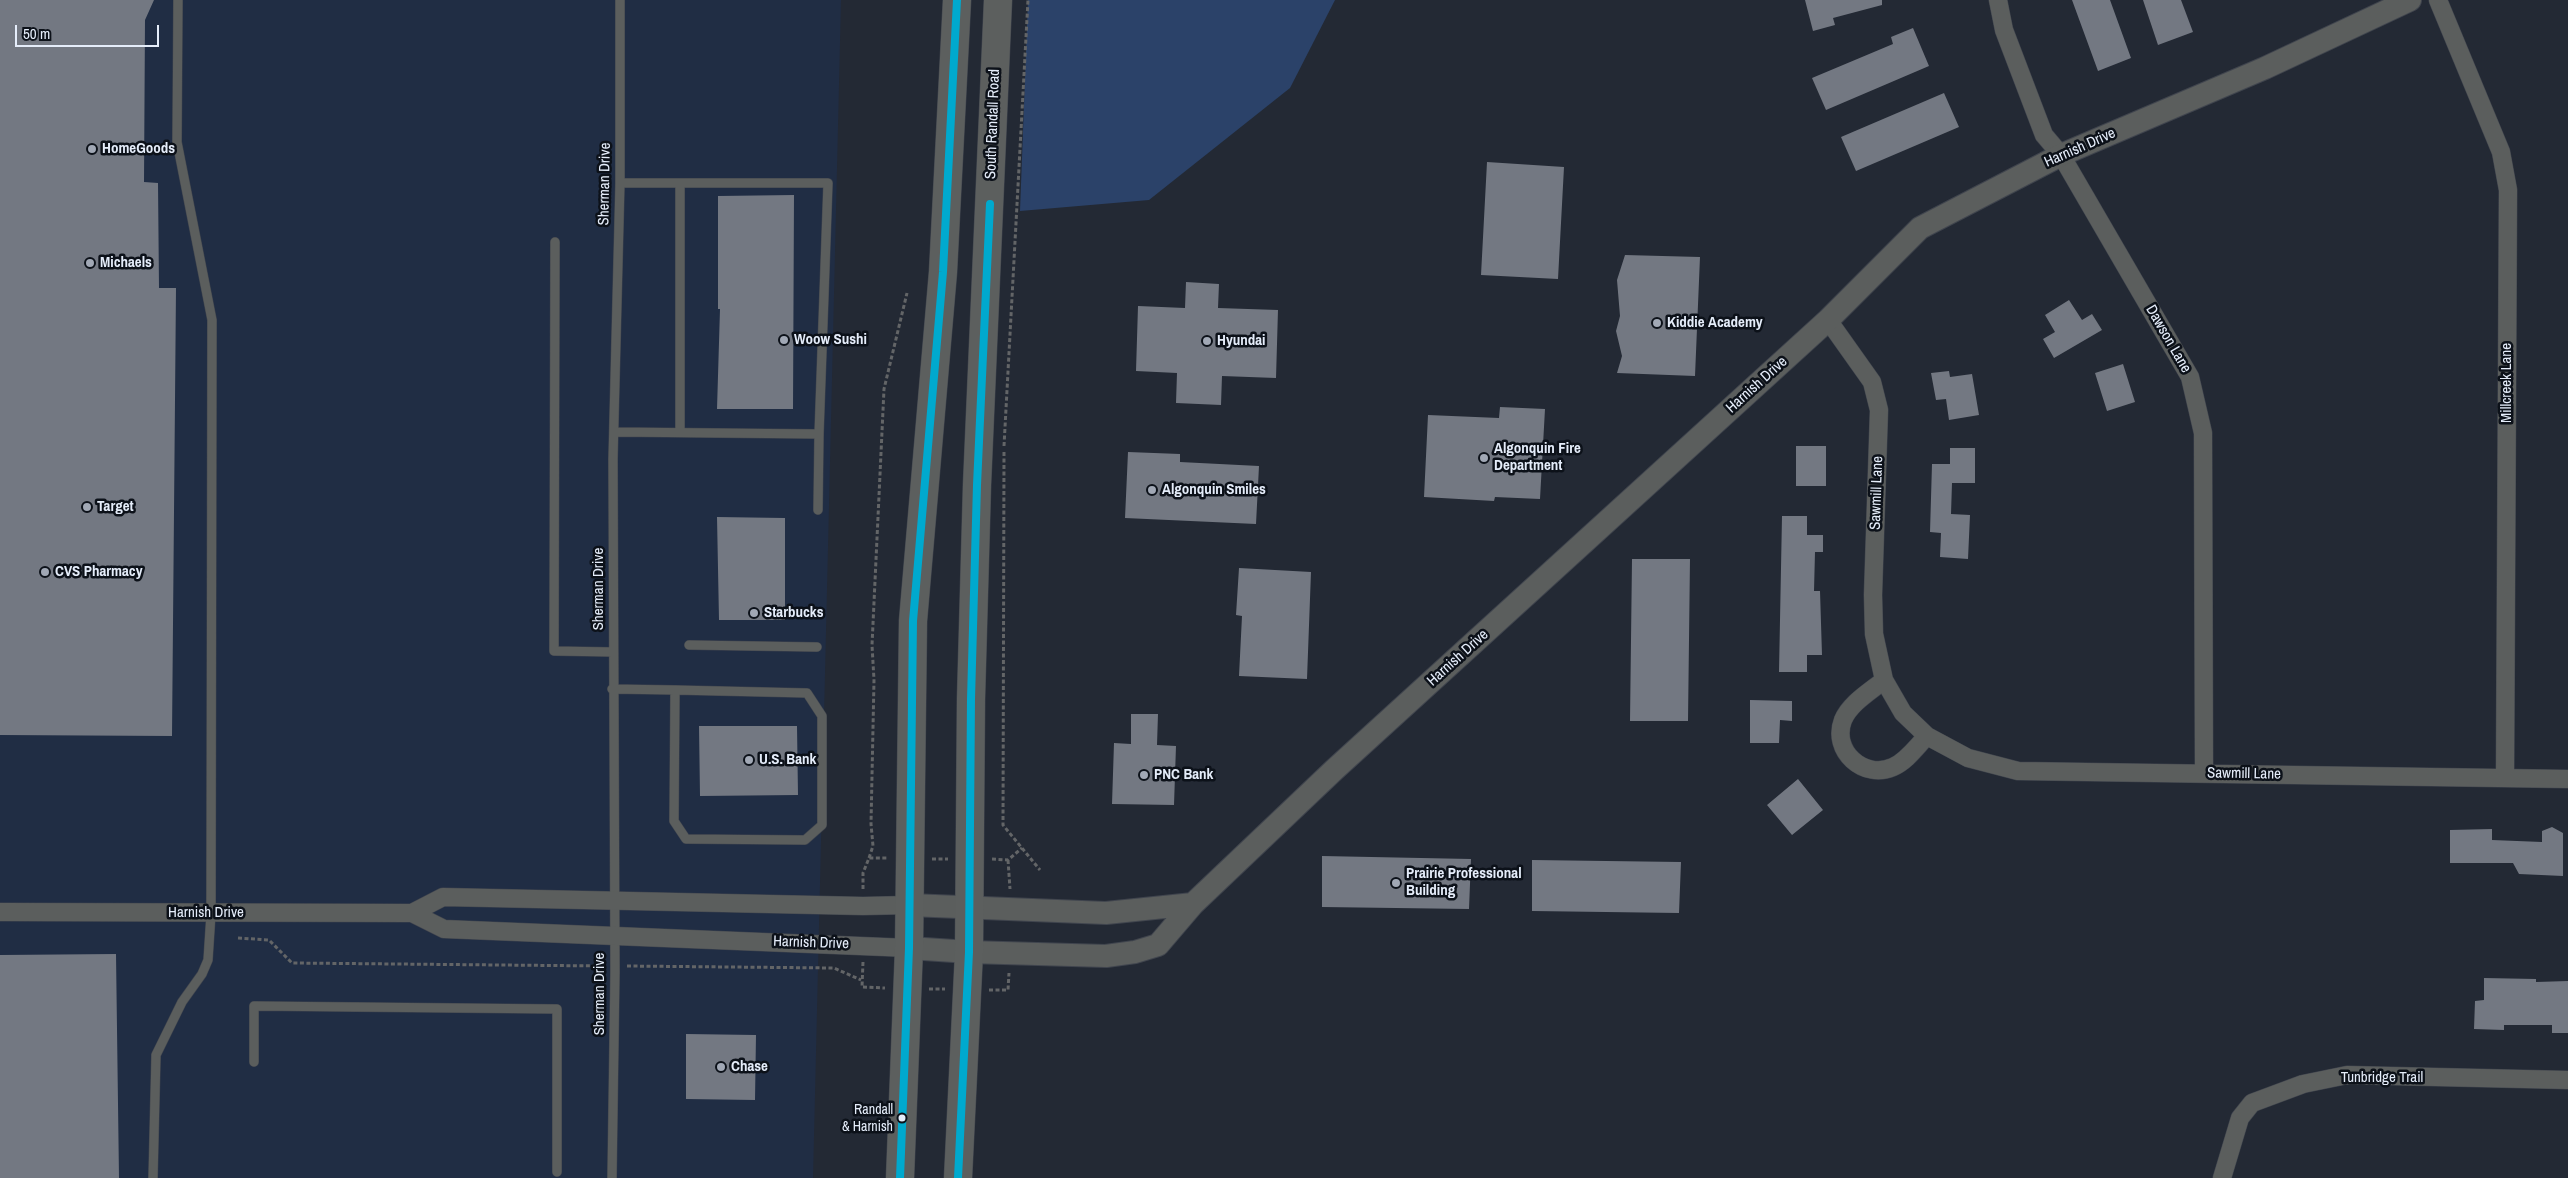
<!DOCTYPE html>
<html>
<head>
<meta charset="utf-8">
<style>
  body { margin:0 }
  #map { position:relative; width:2568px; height:1178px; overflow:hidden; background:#232934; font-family:"Archivo Narrow",sans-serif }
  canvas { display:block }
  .scale { position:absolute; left:15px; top:25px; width:144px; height:22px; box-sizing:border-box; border:2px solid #e5edfa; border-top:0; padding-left:6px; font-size:15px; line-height:18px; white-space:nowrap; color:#e5edfa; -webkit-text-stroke:4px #0c1119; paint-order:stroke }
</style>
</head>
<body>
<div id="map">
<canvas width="2568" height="1178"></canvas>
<div class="scale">50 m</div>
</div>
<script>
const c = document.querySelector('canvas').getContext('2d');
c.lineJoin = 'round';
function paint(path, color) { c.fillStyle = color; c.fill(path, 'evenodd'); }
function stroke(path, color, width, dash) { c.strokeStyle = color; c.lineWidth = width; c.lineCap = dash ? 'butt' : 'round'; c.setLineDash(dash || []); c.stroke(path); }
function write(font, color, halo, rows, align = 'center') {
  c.font = font + ' "Archivo Narrow",sans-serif'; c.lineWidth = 5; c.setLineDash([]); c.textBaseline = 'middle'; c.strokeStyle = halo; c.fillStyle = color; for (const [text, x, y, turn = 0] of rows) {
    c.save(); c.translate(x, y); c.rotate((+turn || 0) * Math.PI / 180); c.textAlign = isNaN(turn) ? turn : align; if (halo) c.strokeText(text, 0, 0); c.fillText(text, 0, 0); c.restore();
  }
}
const built = new Path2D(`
  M 0,0 L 841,0 L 813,1178 L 0,1178 Z`);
const green = new Path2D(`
  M 1028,0 L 1335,0 L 1290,88 L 1149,200 L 1020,211 Z`);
const building = new Path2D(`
  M 0,0 L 154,0 L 145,20 L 144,182 L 158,183 L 159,288 L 176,288 L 172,736 L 0,735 Z
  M 1805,0 L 1882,0 L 1882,5 L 1833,18 L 1835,25 L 1813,31 Z
  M 2072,0 L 2110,0 L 2131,58 L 2098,71 Z
  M 2143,0 L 2181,0 L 2193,32 L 2158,45 Z
  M 1913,28 L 1929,66 L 1826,110 L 1812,78 L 1893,44 L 1891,37 Z
  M 1944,93 L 1959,127 L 1856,171 L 1841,137 Z
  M 1487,162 L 1564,167 L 1558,279 L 1481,275 Z
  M 794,195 L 793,409 L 717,409 L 720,309 L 718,309 L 718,196 Z
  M 1625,255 L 1700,257 L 1695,376 L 1617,373 L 1622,356 L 1616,331 L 1620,316 L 1617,280 Z
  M 1186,282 L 1219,284 L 1218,308 L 1278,310 L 1276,378 L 1222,376 L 1221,405 L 1176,403 L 1177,373 L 1136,371 L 1138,306 L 1185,308 Z
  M 2069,300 L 2082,320 L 2092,314 L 2102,330 L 2054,358 L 2043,339 L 2055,332 L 2045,315 Z
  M 2123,364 L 2135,402 L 2107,411 L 2095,373 Z
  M 1949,371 L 1950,377 L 1972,374 L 1979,415 L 1949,420 L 1946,399 L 1936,400 L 1931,373 Z
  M 1500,407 L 1545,409 L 1540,499 L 1495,497 L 1494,501 L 1424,497 L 1428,415 L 1499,418 Z
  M 1796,446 L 1826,446 L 1826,486 L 1796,486 Z
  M 1950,448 L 1975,448 L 1975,483 L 1952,483 L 1951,514 L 1970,515 L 1968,559 L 1940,557 L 1941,533 L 1930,532 L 1932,464 L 1950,464 Z
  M 1128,452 L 1180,454 L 1180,462 L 1259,466 L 1256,524 L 1125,518 Z
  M 1782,516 L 1807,516 L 1807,535 L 1823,535 L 1823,552 L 1815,552 L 1814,591 L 1820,591 L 1822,655 L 1807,655 L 1807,672 L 1779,672 Z
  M 717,517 L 785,518 L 785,620 L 719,620 Z
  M 1632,559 L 1690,559 L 1688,721 L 1630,721 Z
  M 1239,568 L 1311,572 L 1307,679 L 1239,676 L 1242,616 L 1236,615 Z
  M 1750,700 L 1792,701 L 1792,721 L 1780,720 L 1779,743 L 1750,743 Z
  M 1131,714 L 1158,714 L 1157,745 L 1176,746 L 1174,805 L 1112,804 L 1114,743 L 1131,744 Z
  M 699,726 L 797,726 L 798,795 L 700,796 Z
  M 1798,779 L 1823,810 L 1792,835 L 1767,805 Z
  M 2552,827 L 2563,833 L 2563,876 L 2519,874 L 2513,863 L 2450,863 L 2450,830 L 2492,829 L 2492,840 L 2542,842 L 2542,831 Z
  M 1322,856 L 1471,859 L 1469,909 L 1322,907 Z
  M 1532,860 L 1681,862 L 1679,913 L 1532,911 Z
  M 116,954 L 119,1178 L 0,1178 L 0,955 Z
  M 2484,978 L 2536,979 L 2536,982 L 2568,981 L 2568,1033 L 2552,1033 L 2552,1025 L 2504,1025 L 2504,1030 L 2474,1029 L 2475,1001 L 2484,1000 Z
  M 686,1034 L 756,1035 L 755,1100 L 686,1099 Z`);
const path = new Path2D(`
  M 1004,446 L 1028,0
  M 1004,452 L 1003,825 L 1040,870
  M 869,858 L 873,846 L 871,824 L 874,680 L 872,645 L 884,389 L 907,293
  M 932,859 L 948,859
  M 992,859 L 1008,860 L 1022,848
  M 1008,860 L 1010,889
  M 863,889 L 863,873 L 869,858 L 888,858
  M 238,938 L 269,940 L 292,963 L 603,966
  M 863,962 L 862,987 L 885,988
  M 627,966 L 834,968 L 861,980
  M 929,989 L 945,989
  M 989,990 L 1008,990 L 1009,973`);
const service = new Path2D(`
  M 680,183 L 680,432
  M 555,242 L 554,651 L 613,652
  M 614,432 L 819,434 L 828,183 L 620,183
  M 818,510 L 819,434
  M 689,645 L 817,647
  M 612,689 L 675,690 L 674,821 L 686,839 L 805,840 L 822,825 L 822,716 L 807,693 L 675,690
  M 254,1062 L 254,1006 L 557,1009 L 557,1172
  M 153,1178 L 156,1055 L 182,1002 L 202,974 L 208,960 L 211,914 L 212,320 L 177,142 L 178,0
  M 612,1178 L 615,972 L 613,459 L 620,183 L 620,0`);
const minor = new Path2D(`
  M 1998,0 L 2004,30 L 2044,135 L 2061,155 L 2190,377 L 2203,433 L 2204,773
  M 2438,0 L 2501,152 L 2508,190 L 2505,778
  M 1828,320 L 1872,382 L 1879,410 L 1873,595 L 1874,634 L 1884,680 L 1903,713 L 1927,736 L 1968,758 L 2018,771 L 2568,779
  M 1884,680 C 1871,691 1850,703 1843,720 C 1831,751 1864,780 1893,767 C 1907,761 1917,746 1927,736
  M 0,912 L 412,913 L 444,929 L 909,948
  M 412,913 L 443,897 L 863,906 L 910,905
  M 2222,1178 L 2240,1118 L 2252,1103 L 2303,1084 L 2347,1075 L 2568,1080`);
const tertiary = new Path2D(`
  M 910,905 L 1106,913 L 1193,904
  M 909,948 L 969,952 L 1106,956 L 1135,952 L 1158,945 L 1193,904 L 1334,770 L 1828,320 L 1920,228 L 2061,155 L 2265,68 L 2410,0`);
const primary = new Path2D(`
  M 900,1178 L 909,948 L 913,621 L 943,272 L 957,0
  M 958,1178 L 969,952 L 971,699 L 977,485 L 998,0`);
const bus1 = new Path2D(`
  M 900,1178 L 909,948 L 913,621 L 943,272 L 957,0
  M 958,1178 L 969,952 L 971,699 L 977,485 L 990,204`);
const markers = [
  [92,149,5,"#a1a8b5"],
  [90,263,5,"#a1a8b5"],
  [1657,323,5,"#a1a8b5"],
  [784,340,5,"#a1a8b5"],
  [1207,341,5,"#a1a8b5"],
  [1484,458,5,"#a1a8b5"],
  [1152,490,5,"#a1a8b5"],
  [87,507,5,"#a1a8b5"],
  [45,572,5,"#a1a8b5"],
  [754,613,5,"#a1a8b5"],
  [749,760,5,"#a1a8b5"],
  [1144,775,5,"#a1a8b5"],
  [1396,883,5,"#a1a8b5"],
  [721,1067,5,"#a1a8b5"],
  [902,1118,4.5,"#e5edfa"]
];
const busNames = [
  ["Randall",893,1110],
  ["& Harnish",893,1127]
];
const streetNames = [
  ["South Randall Road",993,124,-88],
  ["Harnish Drive",2080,148,-24],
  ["Sherman Drive",605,184,-89],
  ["Dawson Lane",2168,339,60],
  ["Millcreek Lane",2507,383,-90],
  ["Harnish Drive",1757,385,-42],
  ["Sawmill Lane",1877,493,-88],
  ["Sherman Drive",599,589,-90],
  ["Harnish Drive",1458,658,-42],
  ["Sawmill Lane",2244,774,1],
  ["Harnish Drive",206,913],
  ["Harnish Drive",811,943,2],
  ["Sherman Drive",600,994,-90],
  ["Tunbridge Trail",2382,1078]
];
const poiNames = [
  ["HomeGoods",102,149],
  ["Michaels",100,263],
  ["Kiddie Academy",1667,323],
  ["Woow Sushi",794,340],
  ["Hyundai",1217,341],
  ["Algonquin Fire",1494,449],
  ["Department",1494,466],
  ["Algonquin Smiles",1162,490],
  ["Target",97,507],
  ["CVS Pharmacy",55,572],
  ["Starbucks",764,613],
  ["U.S. Bank",759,760],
  ["PNC Bank",1154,775],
  ["Prairie Professional",1406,874],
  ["Building",1406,891],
  ["Chase",731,1067]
];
paint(built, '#202d44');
paint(green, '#2b4269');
paint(building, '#737882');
stroke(service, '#40454e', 10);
stroke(minor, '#40454e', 19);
stroke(tertiary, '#40454e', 24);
stroke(primary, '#40454e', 29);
stroke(path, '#636567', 3, [4, 2.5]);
stroke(service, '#5b5e5d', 9);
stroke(minor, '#5b5e5d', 18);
stroke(tertiary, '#5b5e5d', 22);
stroke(primary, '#5c5f5e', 28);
stroke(bus1, '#00a9ce', 8);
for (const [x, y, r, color] of markers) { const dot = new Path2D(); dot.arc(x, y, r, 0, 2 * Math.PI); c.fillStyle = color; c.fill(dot); stroke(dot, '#0c1119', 2); }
write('14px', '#e5edfa', '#0c1119', busNames, 'right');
write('15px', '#e5edfa', '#0c1119', streetNames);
write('bold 15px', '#e5edfa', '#0c1119', poiNames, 'left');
</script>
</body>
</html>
